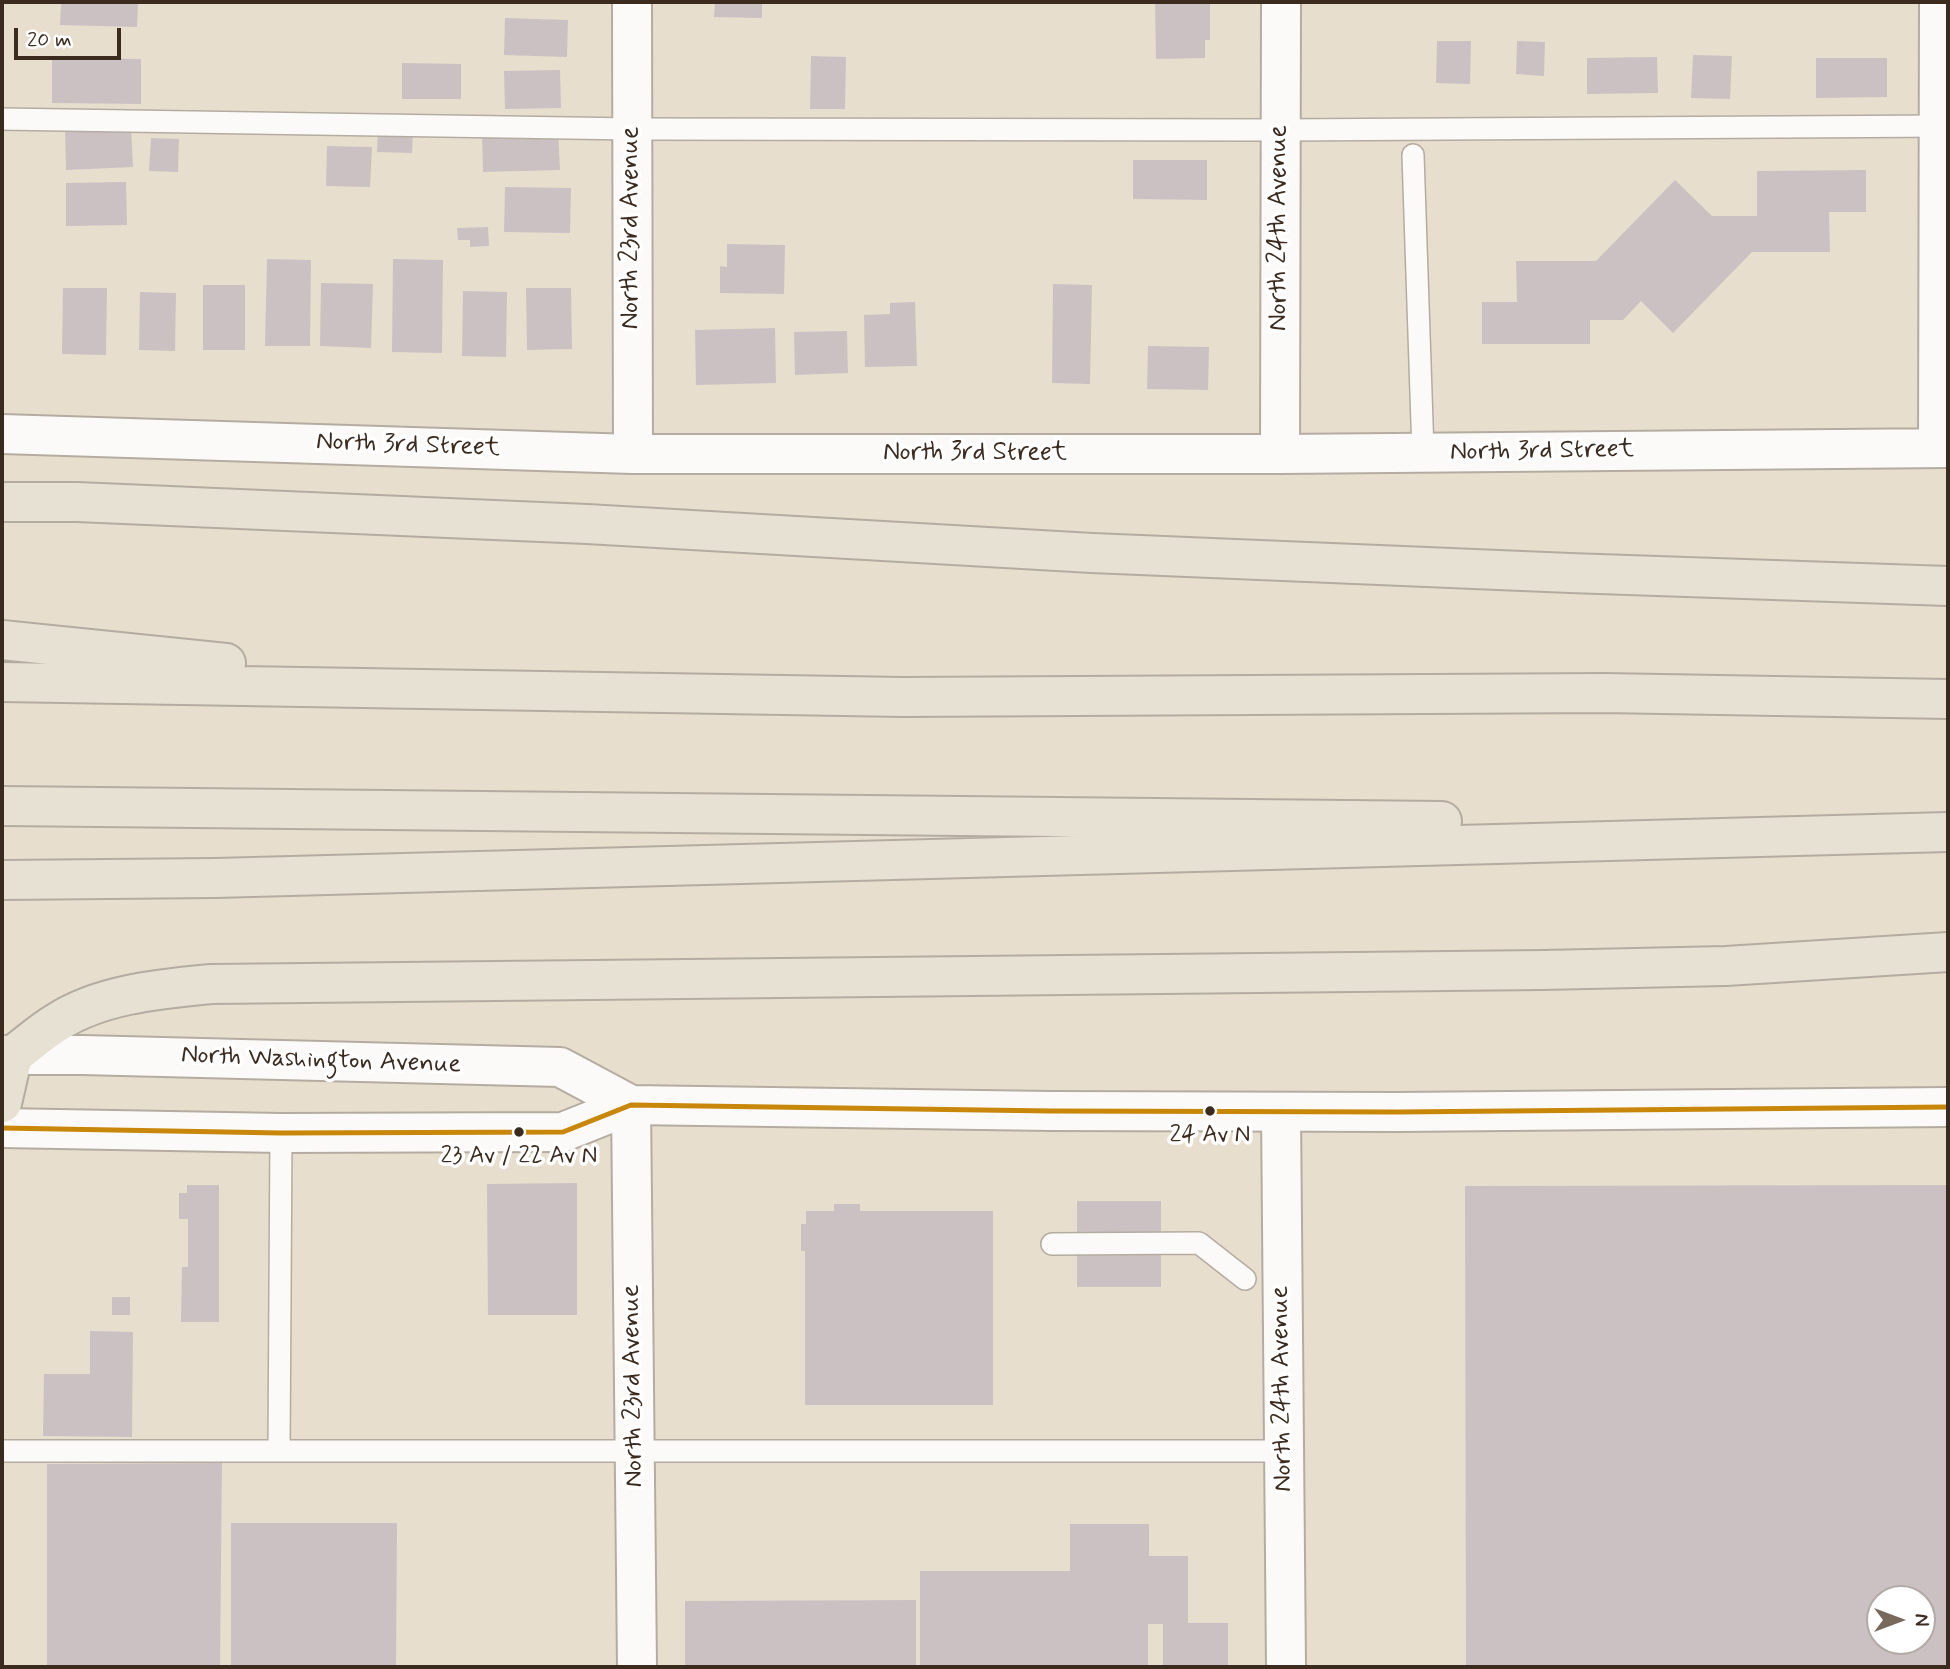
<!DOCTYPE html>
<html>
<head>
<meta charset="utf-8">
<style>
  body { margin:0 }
  #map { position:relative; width:1950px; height:1669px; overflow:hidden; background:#e8dece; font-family:Mynerve,sans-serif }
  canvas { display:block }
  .frame { position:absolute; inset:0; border:4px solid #3b2a1e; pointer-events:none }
  .north { position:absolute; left:1866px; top:1585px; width:70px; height:70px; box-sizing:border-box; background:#fff; border:2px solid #b1aaa5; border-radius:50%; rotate:90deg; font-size:19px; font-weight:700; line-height:28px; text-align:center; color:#3b2a1e }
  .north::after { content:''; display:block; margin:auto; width:24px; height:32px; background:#78695c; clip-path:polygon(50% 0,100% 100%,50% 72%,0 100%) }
  .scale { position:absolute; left:14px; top:28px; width:107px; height:32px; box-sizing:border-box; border:4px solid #3b2a1e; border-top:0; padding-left:9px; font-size:21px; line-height:24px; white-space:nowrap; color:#3b2a1e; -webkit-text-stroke:5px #fff; paint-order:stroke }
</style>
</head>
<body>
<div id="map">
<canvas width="1950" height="1669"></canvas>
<div class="frame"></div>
<div class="north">N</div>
<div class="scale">20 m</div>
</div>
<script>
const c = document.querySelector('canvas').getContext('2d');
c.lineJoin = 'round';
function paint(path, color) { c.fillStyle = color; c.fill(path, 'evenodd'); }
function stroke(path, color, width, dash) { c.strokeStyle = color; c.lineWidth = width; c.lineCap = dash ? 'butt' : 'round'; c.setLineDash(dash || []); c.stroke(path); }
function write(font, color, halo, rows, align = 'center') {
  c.font = font + ' Mynerve,sans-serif'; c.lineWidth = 7; c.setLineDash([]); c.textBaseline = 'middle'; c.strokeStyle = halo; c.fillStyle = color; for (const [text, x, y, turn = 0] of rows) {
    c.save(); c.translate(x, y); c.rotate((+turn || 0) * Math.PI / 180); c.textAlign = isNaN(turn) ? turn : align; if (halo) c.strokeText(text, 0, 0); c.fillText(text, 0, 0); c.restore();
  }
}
const building = new Path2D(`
  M 61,2 L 138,2 L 137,27 L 60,25 Z
  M 715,2 L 762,2 L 762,18 L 714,17 Z
  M 1155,2 L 1210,2 L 1210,40 L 1205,40 L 1205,58 L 1156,59 Z
  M 505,18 L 568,20 L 567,57 L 504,55 Z
  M 1437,41 L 1471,41 L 1470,84 L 1436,83 Z
  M 1517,41 L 1545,42 L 1544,76 L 1516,74 Z
  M 1693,55 L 1732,56 L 1730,99 L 1691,98 Z
  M 811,56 L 846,57 L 845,109 L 810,109 Z
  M 1657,57 L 1658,93 L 1587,94 L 1587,58 Z
  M 52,58 L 141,59 L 141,104 L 52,103 Z
  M 1816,58 L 1887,58 L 1887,97 L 1816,98 Z
  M 402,63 L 461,64 L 461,99 L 402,99 Z
  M 560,70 L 561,108 L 505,109 L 504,71 Z
  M 131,125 L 133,167 L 66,170 L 65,127 Z
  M 378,128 L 413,130 L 412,153 L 377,152 Z
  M 558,130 L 560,170 L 483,172 L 482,132 Z
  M 151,138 L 179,139 L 178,172 L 149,171 Z
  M 327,146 L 372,147 L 370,187 L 326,186 Z
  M 1133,160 L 1207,160 L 1207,200 L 1133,199 Z
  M 1866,170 L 1866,212 L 1829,212 L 1830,252 L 1752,252 L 1673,333 L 1641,301 L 1623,320 L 1590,320 L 1590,344 L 1482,344 L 1482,302 L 1517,302 L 1516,261 L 1596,261 L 1675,180 L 1712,216 L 1757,216 L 1757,171 Z
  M 126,182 L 127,225 L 66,226 L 66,183 Z
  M 505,187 L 571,188 L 570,233 L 504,232 Z
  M 488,227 L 489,246 L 470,247 L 470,240 L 458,240 L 457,228 Z
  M 727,244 L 785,245 L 784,294 L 720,293 L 720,266 L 727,267 Z
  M 267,259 L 311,260 L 310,346 L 265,346 Z
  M 393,259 L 443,260 L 442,353 L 392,352 Z
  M 321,283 L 373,284 L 371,348 L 320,346 Z
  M 1053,284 L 1092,285 L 1090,384 L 1052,383 Z
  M 203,285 L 245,285 L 245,350 L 203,350 Z
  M 63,288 L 107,288 L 106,355 L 62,354 Z
  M 526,288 L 571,288 L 572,349 L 527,350 Z
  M 463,291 L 507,292 L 506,357 L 462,356 Z
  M 140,292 L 176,293 L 175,351 L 139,350 Z
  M 915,302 L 917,366 L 865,367 L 864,315 L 890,314 L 890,303 Z
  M 775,328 L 776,383 L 696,385 L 695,330 Z
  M 847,331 L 848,373 L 795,375 L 794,332 Z
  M 1148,346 L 1209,347 L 1208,390 L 1147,389 Z
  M 577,1183 L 577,1315 L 488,1315 L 487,1184 Z
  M 187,1185 L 219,1185 L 219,1322 L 181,1322 L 182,1267 L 188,1267 L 188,1219 L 179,1219 L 179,1193 L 187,1193 Z
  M 1948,1185 L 1948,1667 L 1466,1667 L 1465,1186 ZM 1880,1599 L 1922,1599 L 1922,1641 L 1880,1641 Z
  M 1077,1201 L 1161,1201 L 1161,1287 L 1077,1287 Z
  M 834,1204 L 860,1204 L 860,1211 L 993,1211 L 993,1405 L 805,1405 L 805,1251 L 801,1251 L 801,1224 L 806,1224 L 806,1211 L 834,1211 Z
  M 112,1297 L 130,1297 L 130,1315 L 112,1315 Z
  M 90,1331 L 133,1332 L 132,1437 L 43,1436 L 44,1374 L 90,1374 Z
  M 222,1463 L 220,1667 L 47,1667 L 47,1464 Z
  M 231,1523 L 397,1523 L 396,1667 L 231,1667 Z
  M 1070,1524 L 1149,1524 L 1149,1556 L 1188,1556 L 1188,1623 L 1228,1623 L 1228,1667 L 1163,1667 L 1163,1624 L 1148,1624 L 1148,1667 L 920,1667 L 920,1571 L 1070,1571 Z
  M 916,1600 L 916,1667 L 685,1667 L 685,1601 Z`);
const service = new Path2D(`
  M 2,119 L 632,129 L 1281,130 L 1946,126
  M 1413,155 L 1423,453
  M 1052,1244 L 1199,1243 L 1245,1279
  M 2,1451 L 1283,1451
  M 279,1451 L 281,1133`);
const minor = new Path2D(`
  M 632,2 L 633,454
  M 2,434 L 633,454 L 1280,454 L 1948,448
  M 1938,448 L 1939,2
  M 1280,454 L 1281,2
  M 631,1105 L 637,1667
  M 1281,1112 L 1286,1667`);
const tertiary = new Path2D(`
  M 13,1055 L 82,1055 L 560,1067 L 631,1105
  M 2,1128 L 281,1133 L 563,1132 L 631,1105 L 1051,1111 L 1398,1112 L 1948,1107`);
const primary = new Path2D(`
  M 2,1055 L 13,1055 L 2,1103`);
const motorway = new Path2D(`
  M 2,502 L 77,502 L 587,524 L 1092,553 L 1570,573 L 1948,586
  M 2,640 L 226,663
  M 2,682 L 903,697 L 1604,693 L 1948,699
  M 2,806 L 1442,821
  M 2,880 L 215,878 L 1948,832
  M 13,1055 C 27,1045 41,1032 56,1023 C 100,994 160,989 211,984 L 1543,970 L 1726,966 L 1948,952`);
const bus1 = new Path2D(`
  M 2,1128 L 281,1133 L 563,1132 L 631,1105 L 1051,1111 L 1398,1112 L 1948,1107`);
const markers = [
  [1210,1111,6,"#3b2a1e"],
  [519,1132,6,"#3b2a1e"]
];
const busNames = [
  ["24 Av N",1210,1136],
  ["23 Av / 22 Av N",519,1157]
];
const streetNames = [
  ["North 23rd Avenue",632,228,-90],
  ["North 24th Avenue",1280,228,-90],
  ["North 3rd Street",408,446,2],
  ["North 3rd Street",1542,452,-1],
  ["North 3rd Street",975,454],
  ["North Washington Avenue",321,1061,2],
  ["North 23rd Avenue",634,1386,-91],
  ["North 24th Avenue",1283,1389,-91]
];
paint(building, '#cbc1c3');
stroke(service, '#b4aca1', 24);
stroke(minor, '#b4aca1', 42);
stroke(tertiary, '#b4aca1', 42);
stroke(primary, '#b4aca1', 42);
stroke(motorway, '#b4aca1', 42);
stroke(service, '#fcfaf8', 21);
stroke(minor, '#fcfaf8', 38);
stroke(tertiary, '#fcfaf8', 38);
stroke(primary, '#e6e1d3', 38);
stroke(motorway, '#e6e1d3', 38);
stroke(bus1, '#c88708', 5);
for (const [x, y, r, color] of markers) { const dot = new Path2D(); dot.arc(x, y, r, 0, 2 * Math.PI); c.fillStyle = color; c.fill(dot); stroke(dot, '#fff', 2.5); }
write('24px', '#3b2a1e', '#fff', busNames);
write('26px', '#3b2a1e', '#fff', streetNames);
</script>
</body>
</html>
